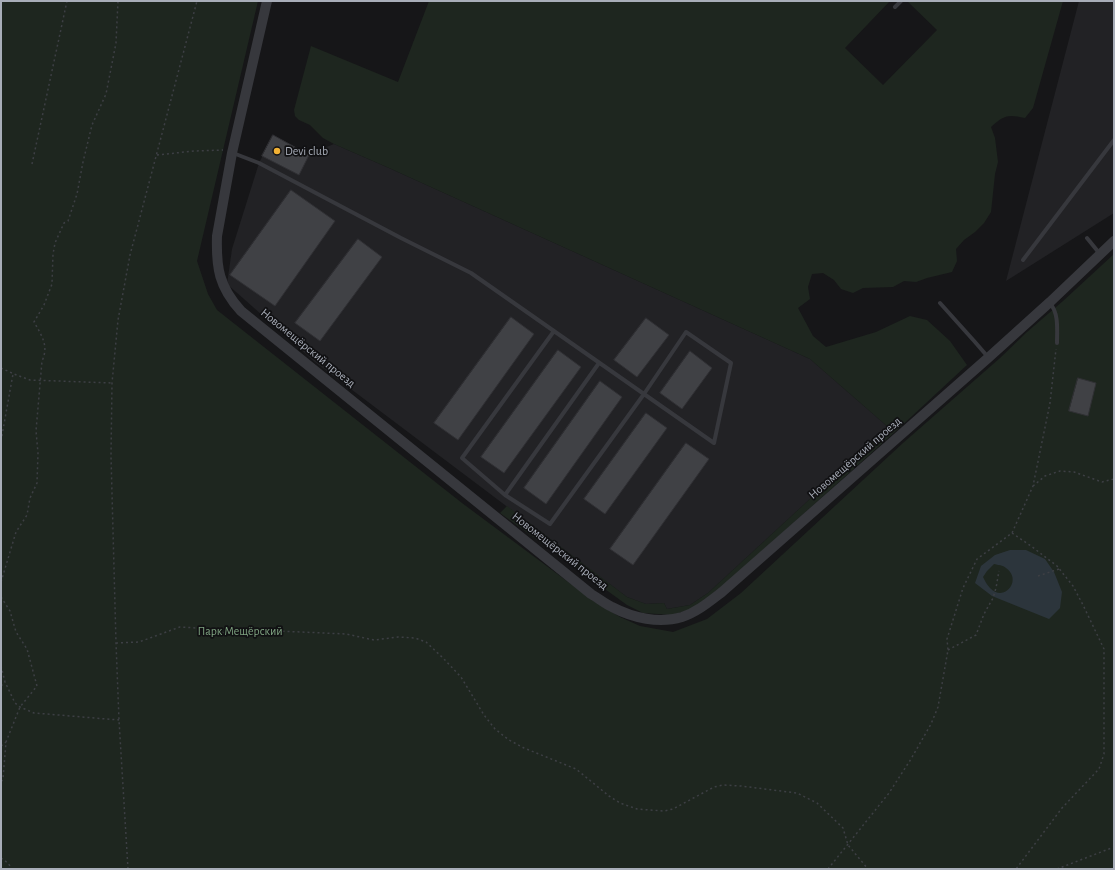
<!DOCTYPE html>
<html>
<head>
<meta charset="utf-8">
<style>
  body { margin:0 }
  #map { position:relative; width:1115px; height:870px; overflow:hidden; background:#161618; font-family:"Alegreya Sans",sans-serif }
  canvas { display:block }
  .frame { position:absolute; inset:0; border:2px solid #a8adb8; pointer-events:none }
</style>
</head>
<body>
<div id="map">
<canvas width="1115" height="870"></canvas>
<div class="frame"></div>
</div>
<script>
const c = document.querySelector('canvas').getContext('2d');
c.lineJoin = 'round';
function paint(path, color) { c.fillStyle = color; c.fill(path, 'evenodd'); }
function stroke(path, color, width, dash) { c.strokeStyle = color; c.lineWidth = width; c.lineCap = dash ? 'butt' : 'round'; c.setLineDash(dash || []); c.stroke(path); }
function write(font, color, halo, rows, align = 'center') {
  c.font = font + ' "Alegreya Sans",sans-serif'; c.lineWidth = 3.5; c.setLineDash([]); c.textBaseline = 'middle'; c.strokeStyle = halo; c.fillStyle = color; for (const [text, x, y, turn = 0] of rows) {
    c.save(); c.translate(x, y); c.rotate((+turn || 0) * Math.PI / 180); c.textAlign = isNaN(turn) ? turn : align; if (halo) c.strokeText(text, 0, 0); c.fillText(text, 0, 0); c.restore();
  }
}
const built = new Path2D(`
  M 1079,1 L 1114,1 L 1114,213 L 1006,281 Z
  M 273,135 L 309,154 L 334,144 L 389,168 L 810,359 L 888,427 L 708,593 L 690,605 L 667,609 L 664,603 L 646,604 L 627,597 L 315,362 L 227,284 L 232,249 L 259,163 Z`);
const green = new Path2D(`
  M 1,1 L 258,1 L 197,261 L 208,294 L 217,310 L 462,503 L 595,602 L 620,617 L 640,626 L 673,632 L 707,619 L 741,593 L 903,443 L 1000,358 L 1027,332 L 1063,301 L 1114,254 L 1114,869 L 1,869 Z
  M 429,1 L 890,1 L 845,48 L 883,85 L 937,30 L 907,1 L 1063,1 L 1033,108 L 1025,118 C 1008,114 1004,115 991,127 L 995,138 L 998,162 L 995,174 L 991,212 L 984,223 L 975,232 L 964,240 L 956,249 L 957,261 L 952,272 L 927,278 L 916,282 L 904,281 L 893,287 L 863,288 L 853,293 L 841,289 L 834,280 L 823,273 L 812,274 L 808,287 L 810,299 L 798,308 L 813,336 L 826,347 L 876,332 L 910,316 L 927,320 L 950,341 L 967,365 L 897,430 L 713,595 L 694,608 L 672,615 L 643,613 L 627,605 L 500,513 L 507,506 L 627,597 L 646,604 L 664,603 L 667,609 L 690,605 L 708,593 L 888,427 L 810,359 L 389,168 L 334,144 L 323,138 L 310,125 L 299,120 L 295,116 L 294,110 L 311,46 L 398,82 Z`);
const water = new Path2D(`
  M 1010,550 L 1026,550 L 1045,559 L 1054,572 L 1062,592 L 1060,608 L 1049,619 L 992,596 L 975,583 L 981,566 L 995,555 ZM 994,564 C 998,565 1003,565 1006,568 C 1023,580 1004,603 990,588 C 987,585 985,581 983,577 L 987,571 Z`);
const building = new Path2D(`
  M 273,135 L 309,155 L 299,175 L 262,156 Z
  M 291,190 L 335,221 L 275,306 L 230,275 Z
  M 358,239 L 382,257 L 320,341 L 295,323 Z
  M 511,317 L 534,334 L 458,440 L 434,423 Z
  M 646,318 L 669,335 L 637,377 L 614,360 Z
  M 558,350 L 581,367 L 504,473 L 481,457 Z
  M 690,351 L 712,368 L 682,409 L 660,393 Z
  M 1078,378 L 1096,383 L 1088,416 L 1069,411 Z
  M 600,381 L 622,397 L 546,504 L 524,488 Z
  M 646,413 L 667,428 L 605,514 L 584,499 Z
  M 686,443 L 709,459 L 633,565 L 610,549 Z`);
const path = new Path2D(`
  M 157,155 L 194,151 L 223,150
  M 32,164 L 67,1
  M 1,368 L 14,374 L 30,380 L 112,383
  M 1,441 L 13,374
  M 1033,486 L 1045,476 L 1060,471 L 1074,472 L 1102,482 L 1114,479
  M 1012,533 L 1031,546 L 1057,566 L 1073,586 L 1083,605 L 1104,649 L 1104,754 L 1099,769 L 1062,808 L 1016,869
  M 1038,576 L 1059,569
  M 1,582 L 16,532 L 27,515 L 30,498 L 37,483 L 38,453 L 36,431 L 42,361 C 49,346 42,336 34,322 L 44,305 L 52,284 L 53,254 L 55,243 L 64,223 L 68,221 L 77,194 L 83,162 L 92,125 L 106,94 L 116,43 L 118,1
  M 1,597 L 10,611 L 16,632 L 27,649 L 37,686 L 20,707 L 6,742 L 3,779 L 1,782
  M 116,643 L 139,642 L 180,627 L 197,628 L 214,633 L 278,631 L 346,634 L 374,640 L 398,637 L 415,638 L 426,642 L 443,658 L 461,677 L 484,715 L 495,729 L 509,740 L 524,748 L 576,769 L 609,796 L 620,803 L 637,809 L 664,811 L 673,809 L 714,787 L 723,785 L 741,786 L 797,793 L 817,803 L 843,828 L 848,845 L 868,869
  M 948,650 L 976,635 L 984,614 L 993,598 L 996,588 L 999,571
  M 1,666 L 5,682 L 15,703 L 20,707 L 34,713 L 119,720
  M 1,686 L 5,682
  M 1,746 L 6,742
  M 1,858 L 8,863 L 12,869
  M 128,869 L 119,720 L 116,643 L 111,456 L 112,383 L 118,320 L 130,255 L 197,1
  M 828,869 L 889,793 L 911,759 L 931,724 L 938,707 L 948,650 L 947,639 L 963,588 L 977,559 L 1012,533 L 1033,486 L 1050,403 L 1056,349
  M 1057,869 L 1114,847`);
const service = new Path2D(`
  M 895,7 L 901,1
  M 233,153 L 259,163 L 401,238 L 471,273 L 714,443 L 731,363 L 686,332 L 644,394 L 550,524 L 505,495 L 599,363
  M 1087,238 L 1100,254
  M 1023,260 L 1114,140
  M 940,303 L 975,342 L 988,357
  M 1050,303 C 1059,314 1057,329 1057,343
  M 505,495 L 462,458 L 554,331`);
const tertiary = new Path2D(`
  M 267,1 L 232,153 L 217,236 C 216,268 219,287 241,311 L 591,594 C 598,598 605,604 612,607 C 633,618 659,624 682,617 C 697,612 709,602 722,592 L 988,358 L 1050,302 L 1114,241`);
const markers = [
  [277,151,4,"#f2b134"]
];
const poiNames = [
  ["Devi club",285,151]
];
const streetNames = [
  ["Новомещёрский проезд",308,348,39],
  ["Новомещёрский проезд",855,458,-41],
  ["Новомещёрский проезд",560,551,38]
];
const parkNames = [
  ["Парк Мещёрский",240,631]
];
paint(built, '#222225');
paint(green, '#1e261f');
paint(water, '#2c353c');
paint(building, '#404145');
stroke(building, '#303034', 1);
stroke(path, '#3d3f44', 1.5, [2, 3]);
stroke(service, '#37383d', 4);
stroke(tertiary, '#37383d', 10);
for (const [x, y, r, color] of markers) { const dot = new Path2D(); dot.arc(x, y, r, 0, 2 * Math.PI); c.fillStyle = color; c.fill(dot); stroke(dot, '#111113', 1.5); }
write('12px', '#a8adb8', '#111113', poiNames, 'left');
write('12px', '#a8adb8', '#111113', streetNames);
write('12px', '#7fa381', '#111113', parkNames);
</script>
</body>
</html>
